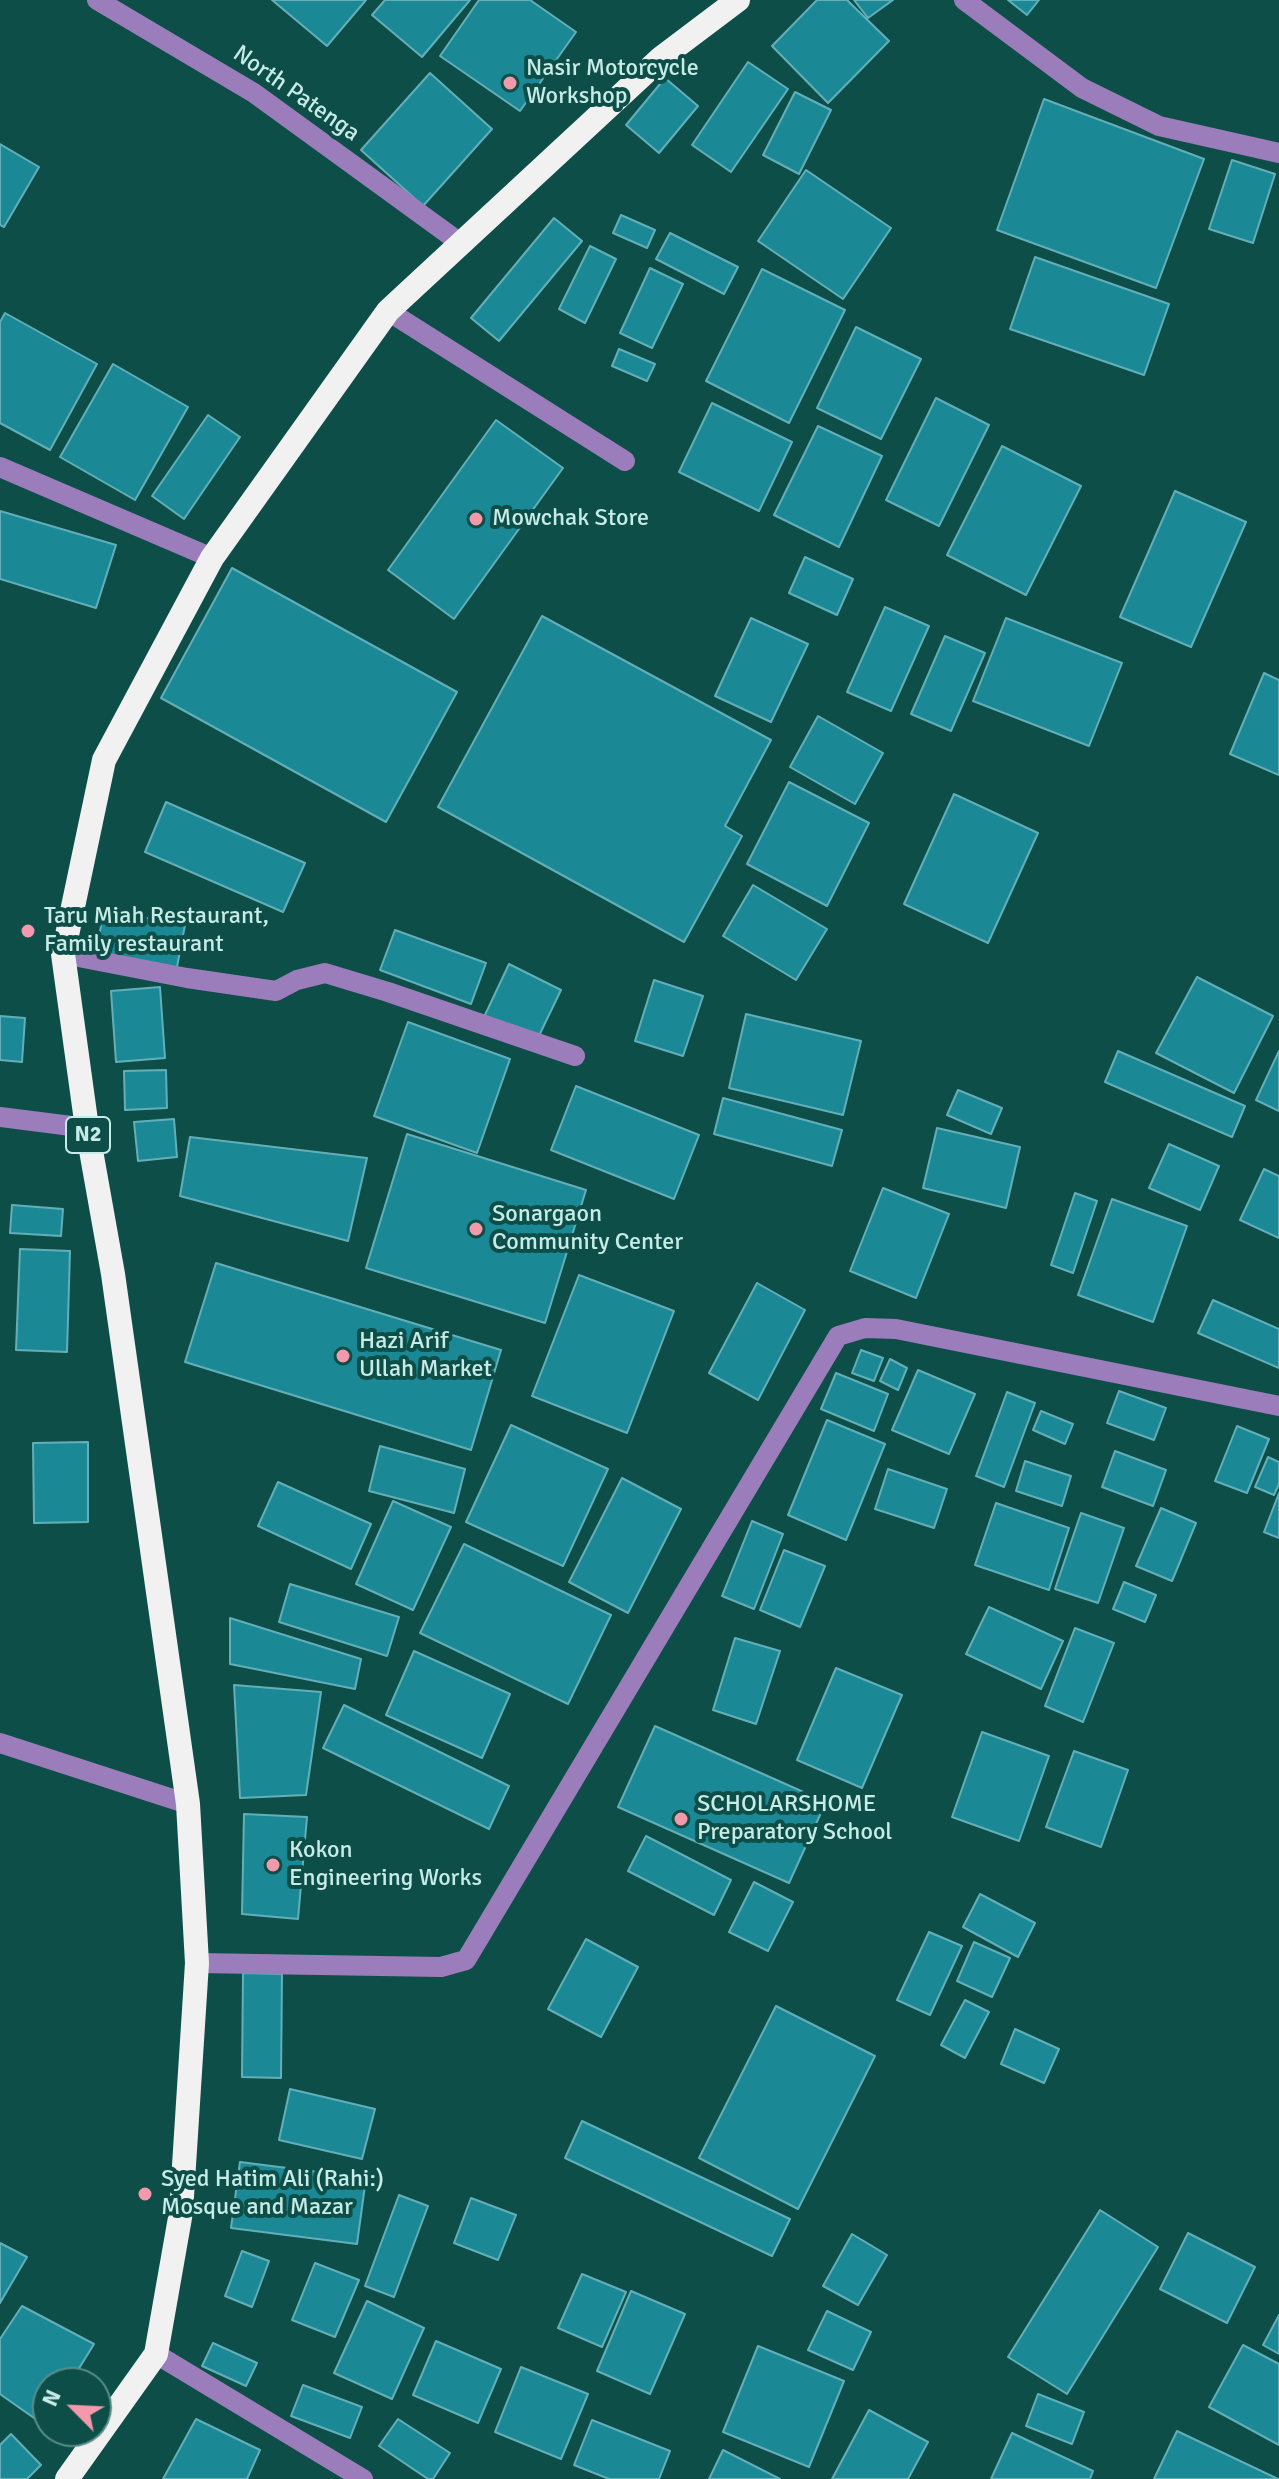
<!DOCTYPE html>
<html>
<head>
<meta charset="utf-8">
<style>
  body { margin:0 }
  #map { position:relative; width:1279px; height:2479px; overflow:hidden; background:#0e4e48; font-family:Signika,sans-serif }
  canvas { display:block }
  .north { position:absolute; left:32px; top:2367px; width:80px; height:80px; box-sizing:border-box; background:#0e4e48; border:2px solid #588d87; border-radius:50%; rotate:294deg; font-size:22px; font-weight:700; line-height:32px; text-align:center; color:#c7ebe6 }
  .north::after { content:''; display:block; margin:auto; width:28px; height:36px; background:#f29aac; clip-path:polygon(50% 0,100% 100%,50% 72%,0 100%) }
</style>
</head>
<body>
<div id="map">
<canvas width="1279" height="2479"></canvas>
<div class="north">N</div>
</div>
<script>
const c = document.querySelector('canvas').getContext('2d');
c.lineJoin = 'round';
function paint(path, color) { c.fillStyle = color; c.fill(path, 'evenodd'); }
function stroke(path, color, width, dash) { c.strokeStyle = color; c.lineWidth = width; c.lineCap = dash ? 'butt' : 'round'; c.setLineDash(dash || []); c.stroke(path); }
function write(font, color, halo, rows, align = 'center') {
  c.font = font + ' Signika,sans-serif'; c.lineWidth = 8; c.setLineDash([]); c.textBaseline = 'middle'; c.strokeStyle = halo; c.fillStyle = color; for (const [text, x, y, turn = 0] of rows) {
    c.save(); c.translate(x, y); c.rotate((+turn || 0) * Math.PI / 180); c.textAlign = isNaN(turn) ? turn : align; if (halo) c.strokeText(text, 0, 0); c.fillText(text, 0, 0); c.restore();
  }
}
const building = new Path2D(`
  M 272,0 L 366,0 L 327,46 Z
  M 385,0 L 470,0 L 422,57 L 372,15 Z
  M 479,0 L 530,0 L 576,32 L 520,111 L 440,56 Z
  M 817,0 L 847,0 L 889,41 L 828,103 L 772,46 Z
  M 854,0 L 893,0 L 868,18 Z
  M 1008,0 L 1039,0 L 1027,15 Z
  M 748,62 L 788,89 L 731,172 L 692,145 Z
  M 430,73 L 492,129 L 423,206 L 361,150 Z
  M 665,78 L 698,106 L 659,153 L 626,125 Z
  M 795,92 L 831,110 L 799,174 L 763,155 Z
  M 1044,99 L 1204,159 L 1156,288 L 997,230 Z
  M 0,144 L 39,167 L 4,227 L 0,225 Z
  M 1232,160 L 1275,174 L 1253,243 L 1209,229 Z
  M 806,170 L 891,228 L 843,299 L 758,241 Z
  M 621,215 L 655,230 L 647,248 L 613,233 Z
  M 554,218 L 582,241 L 499,341 L 471,318 Z
  M 670,233 L 738,267 L 724,294 L 656,259 Z
  M 590,246 L 616,259 L 585,323 L 559,309 Z
  M 1035,257 L 1169,304 L 1144,375 L 1010,329 Z
  M 650,268 L 683,284 L 652,348 L 620,333 Z
  M 762,269 L 845,310 L 789,423 L 706,381 Z
  M 5,313 L 97,364 L 50,450 L 0,423 L 0,322 Z
  M 856,327 L 921,359 L 881,439 L 817,408 Z
  M 619,349 L 655,364 L 647,381 L 612,366 Z
  M 113,364 L 188,407 L 135,500 L 60,457 Z
  M 936,398 L 989,425 L 939,526 L 886,500 Z
  M 712,403 L 792,442 L 759,511 L 679,472 Z
  M 208,415 L 240,437 L 184,519 L 152,496 Z
  M 496,420 L 563,468 L 454,619 L 388,570 Z
  M 818,426 L 882,456 L 839,547 L 774,515 Z
  M 1002,446 L 1081,486 L 1026,595 L 947,555 Z
  M 1175,491 L 1246,522 L 1191,647 L 1120,617 Z
  M 0,511 L 116,545 L 96,608 L 0,579 Z
  M 805,557 L 853,579 L 837,615 L 789,593 Z
  M 232,568 L 457,692 L 386,822 L 161,698 Z
  M 885,607 L 929,626 L 891,711 L 847,692 Z
  M 542,616 L 771,740 L 725,826 L 742,836 L 684,942 L 438,807 Z
  M 751,618 L 808,644 L 771,722 L 715,696 Z
  M 1006,618 L 1122,663 L 1089,746 L 973,701 Z
  M 945,636 L 985,653 L 951,731 L 911,714 Z
  M 1264,673 L 1279,680 L 1279,775 L 1230,754 Z
  M 818,716 L 883,753 L 855,804 L 790,767 Z
  M 789,782 L 869,823 L 827,906 L 747,864 Z
  M 954,794 L 1038,833 L 988,943 L 904,904 Z
  M 166,802 L 305,863 L 283,912 L 145,852 Z
  M 753,885 L 827,929 L 796,980 L 723,936 Z
  M 104,910 L 185,925 L 176,972 L 95,957 Z
  M 395,930 L 486,963 L 471,1004 L 380,970 Z
  M 509,964 L 561,990 L 536,1042 L 484,1017 Z
  M 1197,977 L 1273,1016 L 1234,1093 L 1156,1053 Z
  M 654,980 L 703,996 L 683,1056 L 635,1041 Z
  M 160,987 L 165,1058 L 116,1062 L 111,991 Z
  M 746,1014 L 861,1041 L 843,1115 L 729,1088 Z
  M 0,1016 L 25,1018 L 22,1062 L 0,1060 Z
  M 408,1022 L 510,1059 L 477,1153 L 374,1116 Z
  M 1118,1051 L 1245,1106 L 1232,1137 L 1105,1082 Z
  M 1279,1051 L 1279,1111 L 1256,1100 Z
  M 166,1070 L 167,1108 L 125,1110 L 124,1071 Z
  M 576,1086 L 699,1135 L 674,1199 L 551,1150 Z
  M 958,1090 L 1002,1108 L 991,1134 L 947,1115 Z
  M 723,1098 L 842,1130 L 832,1166 L 714,1134 Z
  M 174,1119 L 177,1157 L 138,1161 L 134,1122 Z
  M 937,1128 L 1020,1147 L 1006,1208 L 923,1188 Z
  M 407,1134 L 586,1190 L 545,1323 L 366,1268 Z
  M 190,1137 L 367,1158 L 348,1241 L 180,1196 Z
  M 1169,1144 L 1219,1166 L 1200,1210 L 1149,1188 Z
  M 1264,1169 L 1279,1176 L 1279,1238 L 1240,1220 Z
  M 883,1188 L 949,1214 L 916,1298 L 850,1271 Z
  M 1075,1193 L 1097,1201 L 1073,1273 L 1051,1265 Z
  M 1112,1199 L 1187,1226 L 1153,1322 L 1078,1295 Z
  M 12,1205 L 63,1209 L 61,1236 L 10,1233 Z
  M 20,1249 L 70,1251 L 67,1352 L 16,1350 Z
  M 216,1263 L 501,1350 L 471,1450 L 185,1362 Z
  M 579,1275 L 674,1311 L 627,1433 L 532,1396 Z
  M 757,1283 L 805,1310 L 758,1400 L 709,1373 Z
  M 1213,1300 L 1279,1329 L 1279,1368 L 1198,1333 Z
  M 861,1350 L 883,1358 L 874,1381 L 852,1373 Z
  M 890,1359 L 907,1368 L 898,1390 L 880,1381 Z
  M 918,1370 L 975,1394 L 949,1454 L 892,1430 Z
  M 836,1373 L 888,1394 L 874,1431 L 821,1409 Z
  M 1119,1391 L 1166,1408 L 1154,1440 L 1107,1423 Z
  M 1007,1392 L 1035,1403 L 1004,1487 L 976,1476 Z
  M 1041,1411 L 1073,1424 L 1065,1444 L 1033,1430 Z
  M 827,1420 L 885,1444 L 846,1540 L 788,1515 Z
  M 511,1425 L 608,1469 L 563,1566 L 466,1522 Z
  M 1237,1426 L 1269,1439 L 1247,1493 L 1215,1481 Z
  M 88,1442 L 88,1522 L 34,1523 L 33,1443 Z
  M 380,1446 L 465,1469 L 454,1513 L 369,1491 Z
  M 1115,1451 L 1166,1470 L 1153,1506 L 1102,1487 Z
  M 1268,1457 L 1279,1462 L 1279,1484 L 1274,1495 L 1255,1487 Z
  M 1025,1461 L 1071,1476 L 1062,1506 L 1016,1491 Z
  M 888,1469 L 947,1489 L 934,1528 L 875,1509 Z
  M 622,1478 L 681,1509 L 628,1613 L 569,1582 Z
  M 278,1482 L 371,1524 L 351,1569 L 258,1526 Z
  M 1279,1493 L 1279,1538 L 1264,1532 Z
  M 393,1501 L 451,1527 L 413,1610 L 356,1584 Z
  M 996,1503 L 1069,1528 L 1049,1590 L 975,1565 Z
  M 1161,1508 L 1196,1523 L 1172,1581 L 1136,1566 Z
  M 1081,1513 L 1124,1528 L 1098,1603 L 1055,1589 Z
  M 752,1521 L 783,1534 L 754,1609 L 722,1596 Z
  M 464,1544 L 611,1615 L 568,1704 L 420,1633 Z
  M 784,1550 L 825,1566 L 800,1627 L 760,1610 Z
  M 1124,1582 L 1156,1595 L 1145,1622 L 1113,1609 Z
  M 290,1584 L 399,1617 L 387,1656 L 279,1622 Z
  M 989,1607 L 1063,1641 L 1041,1689 L 966,1654 Z
  M 230,1618 L 361,1659 L 355,1689 L 230,1664 Z
  M 1075,1628 L 1114,1643 L 1083,1722 L 1045,1706 Z
  M 735,1638 L 780,1651 L 756,1724 L 713,1710 Z
  M 414,1651 L 510,1694 L 482,1758 L 386,1715 Z
  M 836,1668 L 902,1695 L 862,1788 L 797,1760 Z
  M 234,1685 L 321,1692 L 306,1795 L 240,1798 Z
  M 344,1705 L 509,1786 L 489,1829 L 323,1748 Z
  M 655,1726 L 826,1802 L 789,1883 L 618,1807 Z
  M 982,1732 L 1049,1756 L 1019,1841 L 952,1817 Z
  M 1074,1751 L 1128,1770 L 1101,1847 L 1046,1827 Z
  M 244,1814 L 307,1817 L 298,1919 L 242,1914 Z
  M 646,1836 L 731,1880 L 714,1915 L 628,1871 Z
  M 754,1882 L 793,1902 L 768,1951 L 729,1932 Z
  M 980,1894 L 1035,1923 L 1018,1957 L 963,1927 Z
  M 929,1932 L 962,1946 L 930,2015 L 897,2000 Z
  M 586,1939 L 638,1967 L 601,2037 L 548,2009 Z
  M 974,1942 L 1010,1958 L 992,1997 L 957,1981 Z
  M 243,1973 L 282,1974 L 281,2078 L 242,2077 Z
  M 965,2000 L 989,2012 L 965,2058 L 941,2045 Z
  M 776,2006 L 875,2056 L 798,2209 L 699,2158 Z
  M 1015,2029 L 1059,2049 L 1044,2083 L 1001,2064 Z
  M 290,2089 L 375,2109 L 362,2159 L 279,2140 Z
  M 582,2121 L 790,2219 L 772,2256 L 565,2158 Z
  M 240,2162 L 366,2178 L 357,2244 L 231,2228 Z
  M 399,2195 L 428,2206 L 394,2297 L 365,2286 Z
  M 471,2198 L 516,2215 L 498,2260 L 454,2243 Z
  M 1100,2210 L 1158,2247 L 1067,2394 L 1008,2357 Z
  M 1188,2233 L 1255,2267 L 1227,2323 L 1160,2289 Z
  M 852,2234 L 887,2255 L 858,2305 L 823,2286 Z
  M 0,2243 L 27,2257 L 0,2303 Z
  M 242,2251 L 269,2261 L 252,2307 L 225,2296 Z
  M 315,2263 L 359,2280 L 335,2337 L 292,2320 Z
  M 582,2274 L 626,2292 L 602,2347 L 558,2328 Z
  M 631,2291 L 685,2314 L 650,2394 L 597,2371 Z
  M 367,2301 L 424,2328 L 392,2399 L 334,2373 Z
  M 22,2306 L 94,2344 L 70,2383 L 48,2383 L 48,2418 L 44,2425 L 0,2394 L 0,2339 Z
  M 827,2311 L 871,2332 L 853,2370 L 808,2350 Z
  M 1279,2315 L 1279,2354 L 1263,2345 Z
  M 436,2341 L 501,2369 L 478,2423 L 413,2395 Z
  M 213,2343 L 257,2363 L 246,2386 L 202,2366 Z
  M 1243,2345 L 1279,2364 L 1279,2445 L 1209,2407 Z
  M 758,2346 L 844,2381 L 809,2467 L 723,2432 Z
  M 521,2367 L 588,2394 L 561,2459 L 495,2432 Z
  M 303,2385 L 362,2407 L 350,2438 L 291,2416 Z
  M 1038,2394 L 1084,2412 L 1072,2444 L 1026,2426 Z
  M 869,2410 L 928,2442 L 908,2479 L 832,2479 Z
  M 196,2419 L 260,2450 L 247,2479 L 163,2479 Z
  M 398,2419 L 450,2453 L 433,2479 L 428,2479 L 379,2446 Z
  M 592,2420 L 670,2451 L 659,2479 L 609,2479 L 574,2465 Z
  M 1177,2431 L 1278,2479 L 1154,2479 Z
  M 1012,2433 L 1093,2471 L 1090,2479 L 991,2479 Z
  M 11,2434 L 41,2465 L 27,2479 L 0,2479 L 0,2445 Z
  M 723,2450 L 780,2479 L 709,2479 Z`);
const minor = new Path2D(`
  M 97,0 L 254,93 L 459,242
  M 964,0 L 1082,88 L 1159,126 L 1279,153
  M 388,311 L 625,461
  M 0,467 L 212,558
  M 63,954 L 187,978 L 276,991 L 297,980 L 325,973 L 388,992 L 575,1056
  M 0,1117 L 87,1128
  M 0,1743 L 188,1804
  M 197,1963 L 441,1967 L 466,1960 L 838,1336 L 865,1328 L 896,1329 L 1279,1406
  M 156,2354 L 363,2479`);
const highway = new Path2D(`
  M 67,2479 L 156,2354 L 181,2212 L 197,1963 L 188,1804 L 113,1274 L 87,1128 L 63,954 L 104,760 L 212,558 L 388,311 L 661,58 L 738,0`);
const markers = [
  [510,83,8,"#f29aac"],
  [476,519,8,"#f29aac"],
  [28,931,8,"#f29aac"],
  [476,1229,8,"#f29aac"],
  [343,1356,8,"#f29aac"],
  [681,1819,8,"#f29aac"],
  [273,1865,8,"#f29aac"],
  [145,2194,8,"#f29aac"]
];
const shields = [
  [88,1135,44]
];
const shieldNames = [
  ["N2",88,1135]
];
const poiNames = [
  ["Nasir Motorcycle",526,69],
  ["Workshop",526,97],
  ["Mowchak Store",492,519],
  ["Taru Miah Restaurant,",44,917],
  ["Family restaurant",44,945],
  ["Sonargaon",492,1215],
  ["Community Center",492,1243],
  ["Hazi Arif",359,1342],
  ["Ullah Market",359,1370],
  ["SCHOLARSHOME",697,1805],
  ["Preparatory School",697,1833],
  ["Kokon",289,1851],
  ["Engineering Works",289,1879],
  ["Syed Hatim Ali (Rahi:)",161,2180],
  ["Mosque and Mazar",161,2208]
];
const streetNames = [
  ["North Patenga",296,94,35]
];
paint(building, '#1b8995');
stroke(building, '#63afb9', 2);
stroke(minor, '#9c7dbb', 20);
stroke(highway, '#f1f1f1', 24);
for (const [x, y, r, color] of markers) { const dot = new Path2D(); dot.arc(x, y, r, 0, 2 * Math.PI); c.fillStyle = color; c.fill(dot); stroke(dot, '#0e4e48', 3); }
for (const [x, y, w] of shields) { const box = new Path2D(); box.roundRect(x - w / 2, y - 18, w, 36, 6); c.fillStyle = '#0e4e48'; c.fill(box); stroke(box, '#c7ebe6', 2); }
write('bold 22px', '#c7ebe6', null, shieldNames);
write('24px', '#c7ebe6', '#0e4e48', poiNames, 'left');
write('24px', '#c7ebe6', '#0e4e48', streetNames);
</script>
</body>
</html>
